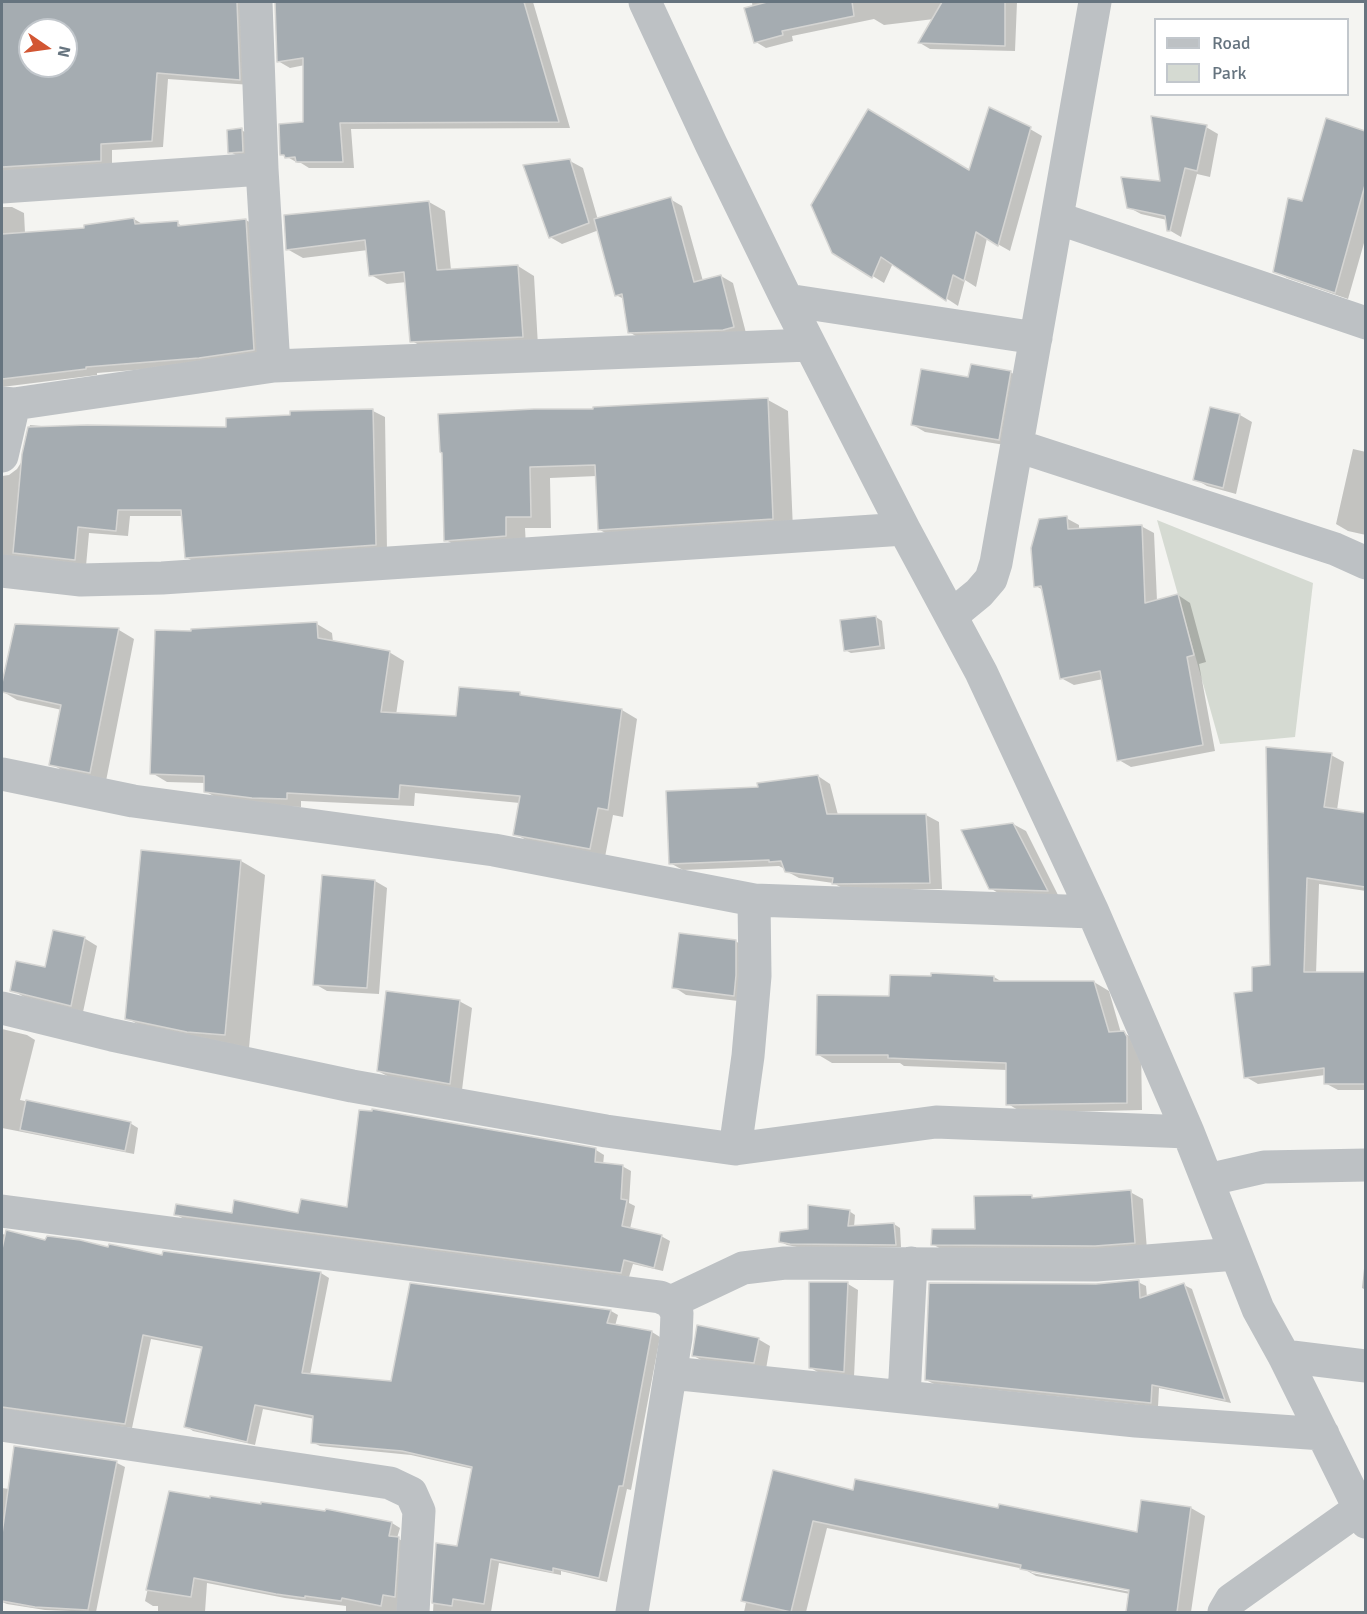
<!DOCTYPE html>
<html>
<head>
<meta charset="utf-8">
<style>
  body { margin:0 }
  #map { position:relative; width:1367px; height:1614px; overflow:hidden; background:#f4f4f1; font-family:Signika,sans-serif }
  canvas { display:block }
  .frame { position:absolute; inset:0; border:3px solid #66747f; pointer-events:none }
  .legend { position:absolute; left:1154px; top:18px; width:195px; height:78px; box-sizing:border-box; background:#fff; border:2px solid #c2c7cc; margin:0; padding:8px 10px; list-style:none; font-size:18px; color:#66747f }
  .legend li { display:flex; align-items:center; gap:12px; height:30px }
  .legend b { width:30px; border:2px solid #c2c7cc }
  .north { position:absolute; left:18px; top:18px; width:60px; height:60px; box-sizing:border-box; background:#fff; border:2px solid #c2c7cc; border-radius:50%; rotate:103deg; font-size:16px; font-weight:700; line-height:24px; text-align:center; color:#66747f }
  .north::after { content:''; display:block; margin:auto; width:21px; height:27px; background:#d25633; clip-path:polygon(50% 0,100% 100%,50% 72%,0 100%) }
</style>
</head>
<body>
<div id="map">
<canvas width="1367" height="1614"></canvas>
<div class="frame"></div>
<ul class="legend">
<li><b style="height:8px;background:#bdc1c4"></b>Road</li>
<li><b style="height:16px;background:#d5dad2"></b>Park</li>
</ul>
<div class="north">N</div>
</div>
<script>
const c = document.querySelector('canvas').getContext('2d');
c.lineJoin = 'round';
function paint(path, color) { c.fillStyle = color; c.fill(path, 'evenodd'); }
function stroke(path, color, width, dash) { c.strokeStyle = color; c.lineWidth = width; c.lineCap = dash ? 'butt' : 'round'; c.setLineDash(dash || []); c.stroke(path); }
const green = new Path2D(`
  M 1157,520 L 1313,583 L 1295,737 L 1220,744 Z`);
const shadow = new Path2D(`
  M 2,2 L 251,2 L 251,85 L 168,79 L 163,147 L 112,150 L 112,167 L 2,180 ZM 30,30 L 66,30 L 66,66 L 30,66 Z
  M 276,2 L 533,2 L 570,128 L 351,129 L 354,168 L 309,168 L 301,163 L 298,163 L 282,154 L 304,124 L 305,65 L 290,68 L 278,61 Z
  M 752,2 L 1017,2 L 1015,51 L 930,49 L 920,43 L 934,19 L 884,25 L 874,19 L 792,36 L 793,41 L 766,48 L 756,42 Z
  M 1327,120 L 1366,133 L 1366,236 L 1348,299 L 1287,278 L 1275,271 L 1303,203 Z
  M 1206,127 L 1218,134 L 1210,177 L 1197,174 L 1181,237 L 1169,230 L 1167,220 L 1141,214 L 1128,207 L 1162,182 Z
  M 1030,129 L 1042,136 L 1010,251 L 987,238 L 976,287 L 965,280 L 958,306 L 893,263 L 884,283 L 834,252 L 970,172 Z
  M 241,130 L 247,133 L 248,154 L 236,155 L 230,152 Z
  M 570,161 L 583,168 L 598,220 L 670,199 L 682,206 L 703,281 L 721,276 L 733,283 L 746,333 L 641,339 L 629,332 L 624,299 L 616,295 L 599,230 L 562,244 L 550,237 Z
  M 429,202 L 445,211 L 451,270 L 518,266 L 534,276 L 538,346 L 428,350 L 412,341 L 407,282 L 387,284 L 371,275 L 368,250 L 303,258 L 287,249 Z
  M 2,207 L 12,207 L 24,213 L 25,233 L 86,229 L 134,219 L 144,225 L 177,223 L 184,227 L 246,220 L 258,227 L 265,356 L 211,364 L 97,373 L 97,375 L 2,387 Z
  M 1010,372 L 1023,379 L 1011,446 L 925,432 L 913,425 L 970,378 Z
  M 768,400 L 788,411 L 793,530 L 620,541 L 600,530 L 597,476 L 550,478 L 551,528 L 525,528 L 526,547 L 466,551 L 446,540 L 594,410 Z
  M 1211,408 L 1240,415 L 1252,422 L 1236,494 L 1207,486 L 1195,479 Z
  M 373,411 L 385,417 L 387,551 L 198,564 L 186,557 L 183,516 L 130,516 L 128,536 L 89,533 L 86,566 L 2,564 L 2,476 L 9,475 L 17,469 L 22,461 L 30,425 L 42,426 L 46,428 L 228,429 Z
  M 1353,449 L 1366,452 L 1366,535 L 1348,531 L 1336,524 Z
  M 1066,518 L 1079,525 L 1079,530 L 1141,526 L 1154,533 L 1157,601 L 1178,595 L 1190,603 L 1206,662 L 1199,664 L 1215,751 L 1131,767 L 1119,760 L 1103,679 L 1074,685 L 1061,678 L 1043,590 L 1036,586 Z
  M 876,617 L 882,621 L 885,649 L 851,653 L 845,650 Z
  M 317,624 L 332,633 L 333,642 L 389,652 L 404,661 L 396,715 L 458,718 L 520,694 L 526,697 L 622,710 L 637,719 L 623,817 L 613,815 L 605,857 L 530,842 L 515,834 L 520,803 L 415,793 L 414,806 L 301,801 L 301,807 L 268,806 L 220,800 L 205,791 L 205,783 L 167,782 L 152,773 L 193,633 Z
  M 16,625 L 119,630 L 134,639 L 106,781 L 67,773 L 51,764 L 62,710 L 17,700 L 2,691 Z
  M 1331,755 L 1344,762 L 1337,810 L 1366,814 L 1366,891 L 1319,884 L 1316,974 L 1366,973 L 1366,1090 L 1338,1090 L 1325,1083 L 1325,1075 L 1258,1084 L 1246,1077 L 1253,992 L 1271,966 Z
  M 818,776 L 830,784 L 838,815 L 926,815 L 939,822 L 942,889 L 846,890 L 833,883 L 799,878 L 786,871 L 785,869 L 779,866 L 683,870 L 670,863 L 760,788 Z
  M 1013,824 L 1026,831 L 1059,897 L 1003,896 L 990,888 Z
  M 241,861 L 265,875 L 249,1048 L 151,1032 L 127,1018 Z
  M 375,881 L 387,888 L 379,994 L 327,991 L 315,984 Z
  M 84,938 L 97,946 L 83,1012 L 24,997 L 12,990 L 46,969 Z
  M 735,941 L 748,948 L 747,1002 L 686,995 L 674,987 Z
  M 994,977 L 1004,983 L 1094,982 L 1109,991 L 1121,1033 L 1124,1033 L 1139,1042 L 1141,1047 L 1142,1110 L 1023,1113 L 1008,1104 L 1007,1070 L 904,1066 L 900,1063 L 832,1063 L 817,1054 L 891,998 Z
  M 459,1001 L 472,1008 L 462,1090 L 391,1078 L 378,1071 Z
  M 2,1029 L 27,1035 L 35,1040 L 20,1100 L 130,1123 L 138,1128 L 134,1154 L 2,1128 Z
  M 596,1150 L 604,1155 L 603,1165 L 622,1166 L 631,1171 L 629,1203 L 635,1206 L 630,1229 L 661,1236 L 670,1241 L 663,1271 L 633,1264 L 629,1277 L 184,1219 L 175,1214 L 299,1214 L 348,1209 Z
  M 1130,1192 L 1143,1199 L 1147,1250 L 945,1251 L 932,1244 L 976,1230 L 1031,1197 L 1036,1199 Z
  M 849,1211 L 855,1215 L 854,1227 L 894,1224 L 900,1228 L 901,1247 L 797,1247 L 787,1245 L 781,1242 L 810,1231 Z
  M 2,1234 L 46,1242 L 109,1249 L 163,1257 L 164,1253 L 321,1273 L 329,1278 L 310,1375 L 392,1383 L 611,1311 L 618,1315 L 615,1326 L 652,1332 L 660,1337 L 631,1490 L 627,1489 L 607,1582 L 561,1571 L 561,1575 L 499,1563 L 491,1612 L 433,1612 L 437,1545 L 458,1548 L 473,1469 L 411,1455 L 320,1446 L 312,1442 L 315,1419 L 263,1409 L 255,1445 L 193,1431 L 186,1426 L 203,1349 L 151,1339 L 132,1428 L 2,1412 Z
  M 1366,1249 L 1366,1290 L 1362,1288 Z
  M 1138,1282 L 1146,1286 L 1147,1297 L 1184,1285 L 1192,1289 L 1231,1403 L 1159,1388 L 1158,1407 L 934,1384 L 926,1380 L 1096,1285 Z
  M 848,1284 L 858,1290 L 854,1377 L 821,1374 L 811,1368 Z
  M 758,1339 L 770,1346 L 766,1369 L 706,1363 L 694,1356 Z
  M 15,1447 L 117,1463 L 125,1467 L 96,1612 L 45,1610 L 7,1604 L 2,1602 L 2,1581 L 4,1562 L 2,1560 L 3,1531 L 2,1531 L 2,1488 L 9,1489 Z
  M 774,1472 L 854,1491 L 999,1510 L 1138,1534 L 1143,1502 L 1191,1508 L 1205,1516 L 1191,1612 L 1127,1612 L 1130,1594 L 1036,1576 L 1024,1569 L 827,1528 L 806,1612 L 744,1612 ZM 1028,1569 L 1137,1590 L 1136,1593 L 1032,1573 Z
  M 170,1493 L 392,1523 L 400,1528 L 397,1538 L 406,1543 L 402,1612 L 346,1612 L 346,1606 L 285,1598 L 207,1583 L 205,1612 L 158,1612 L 158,1606 L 153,1606 L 145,1601 Z`);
const building = new Path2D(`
  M 2,2 L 237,2 L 240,80 L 157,73 L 152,141 L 101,144 L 101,161 L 2,167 ZM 30,30 L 66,30 L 66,66 L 30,66 Z
  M 275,2 L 524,2 L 559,122 L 340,123 L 343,162 L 296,162 L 295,157 L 285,158 L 284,155 L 280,155 L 279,124 L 303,122 L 303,58 L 277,62 Z
  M 767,2 L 852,2 L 854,16 L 782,31 L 783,35 L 754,43 L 744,8 Z
  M 942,2 L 1005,2 L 1005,46 L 918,43 Z
  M 989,107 L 1031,127 L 998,246 L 976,232 L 964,281 L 953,275 L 946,301 L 881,257 L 872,278 L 832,253 L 811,205 L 868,109 L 969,170 Z
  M 1151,116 L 1207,125 L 1197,171 L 1185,168 L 1170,231 L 1167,231 L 1165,216 L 1127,208 L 1121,177 L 1160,181 Z
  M 1326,118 L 1365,131 L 1365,185 L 1335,293 L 1273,272 L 1288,198 L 1302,201 Z
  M 242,128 L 243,152 L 228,153 L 227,130 Z
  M 570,159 L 589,223 L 549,238 L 523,165 Z
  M 671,197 L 694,282 L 721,275 L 734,327 L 723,330 L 628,333 L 622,294 L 615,296 L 594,219 Z
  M 429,201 L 437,270 L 518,265 L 523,337 L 410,342 L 404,272 L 369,276 L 365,240 L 286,250 L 284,215 Z
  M 134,218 L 135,224 L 178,221 L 178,226 L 246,219 L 254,350 L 199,358 L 86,367 L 86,369 L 2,379 L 2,234 L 84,228 L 84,225 Z
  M 971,364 L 1011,371 L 999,440 L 911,425 L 921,369 L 968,377 Z
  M 768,398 L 773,519 L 598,530 L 595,465 L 530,467 L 531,517 L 506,517 L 506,536 L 444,541 L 442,453 L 440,452 L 438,414 L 534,409 L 593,409 L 593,407 Z
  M 1210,407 L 1240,414 L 1223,488 L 1193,480 Z
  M 373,409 L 376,545 L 185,558 L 181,510 L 118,510 L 116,531 L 78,527 L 75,560 L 13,553 L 22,454 L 28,427 L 87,425 L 226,427 L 226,418 L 290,415 L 290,411 Z
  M 1067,516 L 1068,529 L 1142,525 L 1145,603 L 1178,594 L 1194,655 L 1187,657 L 1203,745 L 1117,761 L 1100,671 L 1060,679 L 1041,586 L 1034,587 L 1031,548 L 1039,519 Z
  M 876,616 L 880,646 L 844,651 L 840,620 Z
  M 317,622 L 318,638 L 390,651 L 381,712 L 456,716 L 459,687 L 520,692 L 520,695 L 622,709 L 608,810 L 598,808 L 590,849 L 513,835 L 520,796 L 400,785 L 399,799 L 287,793 L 287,799 L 252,798 L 204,792 L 204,776 L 150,774 L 155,630 L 191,631 L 191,629 Z
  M 15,624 L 119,628 L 90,773 L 49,765 L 61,705 L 2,692 L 2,683 Z
  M 1266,747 L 1332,753 L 1324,807 L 1365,813 L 1365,887 L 1307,878 L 1304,972 L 1365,972 L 1365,1084 L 1324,1084 L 1324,1068 L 1244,1078 L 1234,993 L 1252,991 L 1252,967 L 1270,965 Z
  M 818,775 L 827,814 L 926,814 L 930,883 L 832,884 L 833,878 L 785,872 L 781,861 L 769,862 L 769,860 L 669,864 L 666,791 L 758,787 L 757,783 Z
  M 1013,823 L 1048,891 L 989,889 L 961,830 Z
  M 141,850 L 241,860 L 225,1035 L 187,1032 L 125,1019 Z
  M 322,875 L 375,880 L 367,988 L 313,985 Z
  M 53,930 L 85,937 L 71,1006 L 10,991 L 16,961 L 45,967 Z
  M 679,933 L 736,940 L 736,975 L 734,996 L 672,988 Z
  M 931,973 L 994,976 L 994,981 L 1094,981 L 1109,1032 L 1124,1031 L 1127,1037 L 1127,1103 L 1006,1105 L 1006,1063 L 888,1058 L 888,1055 L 816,1055 L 817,995 L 889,996 L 890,975 L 931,976 Z
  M 386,991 L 460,1000 L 450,1084 L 377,1071 Z
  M 26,1100 L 131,1122 L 125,1151 L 20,1130 Z
  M 372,1109 L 596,1148 L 595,1162 L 623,1165 L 621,1199 L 627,1200 L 622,1226 L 662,1235 L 654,1268 L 624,1260 L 621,1273 L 174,1215 L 176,1204 L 232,1213 L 234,1200 L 298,1213 L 301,1199 L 347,1207 L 359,1110 L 372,1111 Z
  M 1131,1190 L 1135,1243 L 1095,1246 L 931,1245 L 932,1229 L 975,1229 L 974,1196 L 1032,1195 L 1032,1198 Z
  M 808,1205 L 850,1210 L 848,1226 L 894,1223 L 896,1245 L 790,1244 L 779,1242 L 780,1232 L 808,1229 Z
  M 6,1230 L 45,1240 L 47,1236 L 80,1240 L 108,1247 L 109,1244 L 162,1255 L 163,1251 L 321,1272 L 302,1373 L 391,1381 L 410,1283 L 611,1310 L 607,1323 L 652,1331 L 623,1486 L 619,1486 L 599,1578 L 553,1568 L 553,1572 L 491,1559 L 484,1604 L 453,1599 L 452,1606 L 432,1603 L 436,1543 L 457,1546 L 472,1467 L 402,1451 L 311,1443 L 313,1416 L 255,1405 L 247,1442 L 184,1427 L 202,1347 L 143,1335 L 125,1424 L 2,1407 L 2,1249 Z
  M 1139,1280 L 1140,1298 L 1184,1283 L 1225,1400 L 1152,1385 L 1151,1403 L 925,1380 L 929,1283 L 1096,1284 Z
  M 809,1282 L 848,1282 L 844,1372 L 809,1368 Z
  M 697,1325 L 759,1338 L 754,1363 L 692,1356 Z
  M 14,1446 L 117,1461 L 88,1610 L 35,1607 L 2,1601 L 2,1534 Z
  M 773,1470 L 853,1490 L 855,1479 L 998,1508 L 999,1504 L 1137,1532 L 1141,1500 L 1191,1507 L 1177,1612 L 1126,1612 L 1129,1590 L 1020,1569 L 1021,1565 L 813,1521 L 791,1612 L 741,1601 Z
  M 169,1491 L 210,1498 L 210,1496 L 261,1504 L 261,1502 L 325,1511 L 326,1509 L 392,1522 L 389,1536 L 399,1537 L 395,1597 L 383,1595 L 381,1606 L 342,1598 L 341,1601 L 305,1596 L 305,1598 L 276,1594 L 194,1578 L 191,1597 L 146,1590 Z`);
const street = new Path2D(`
  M 256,2 L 262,169 L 274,366
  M 645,2 L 711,144 L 787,300 L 904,529 L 981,672 L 1093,912 L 1188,1132 L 1258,1309 L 1284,1356 L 1366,1522
  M 2,187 L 262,169
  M 1057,218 L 1366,323
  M 787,300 L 1036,338
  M 2,403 L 14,404 L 274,366 L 809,345
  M 1018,446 L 1335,549 L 1366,563
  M 2,456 L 14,404
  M 2,571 L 81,580 L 162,578 L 904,529
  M 951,616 L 979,593 L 991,579 L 996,563 L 1095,2
  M 2,774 L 133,801 L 494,850 L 754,900 L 1093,912
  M 2,1008 L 112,1035 L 352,1086 L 606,1131 L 735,1149 L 936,1122 L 1188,1132
  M 735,1149 L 748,1056 L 755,976 L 754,900
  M 1207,1180 L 1264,1167 L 1366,1165
  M 2,1211 L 660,1297 L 671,1302 L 677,1313 L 676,1338 L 632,1612
  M 671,1302 L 743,1268 L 785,1263 L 1096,1265 L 1236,1254
  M 1284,1356 L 1366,1366
  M 671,1373 L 1136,1421 L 1323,1434
  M 904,1397 L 911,1263
  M 2,1425 L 390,1483 L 411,1493 L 419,1511 L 413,1612
  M 1224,1612 L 1231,1600 L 1359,1509`);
paint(green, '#d5dad2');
paint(shadow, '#0003');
paint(building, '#a5acb1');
stroke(building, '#d5d5d3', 1.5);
stroke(street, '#bdc1c4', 33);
</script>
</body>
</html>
